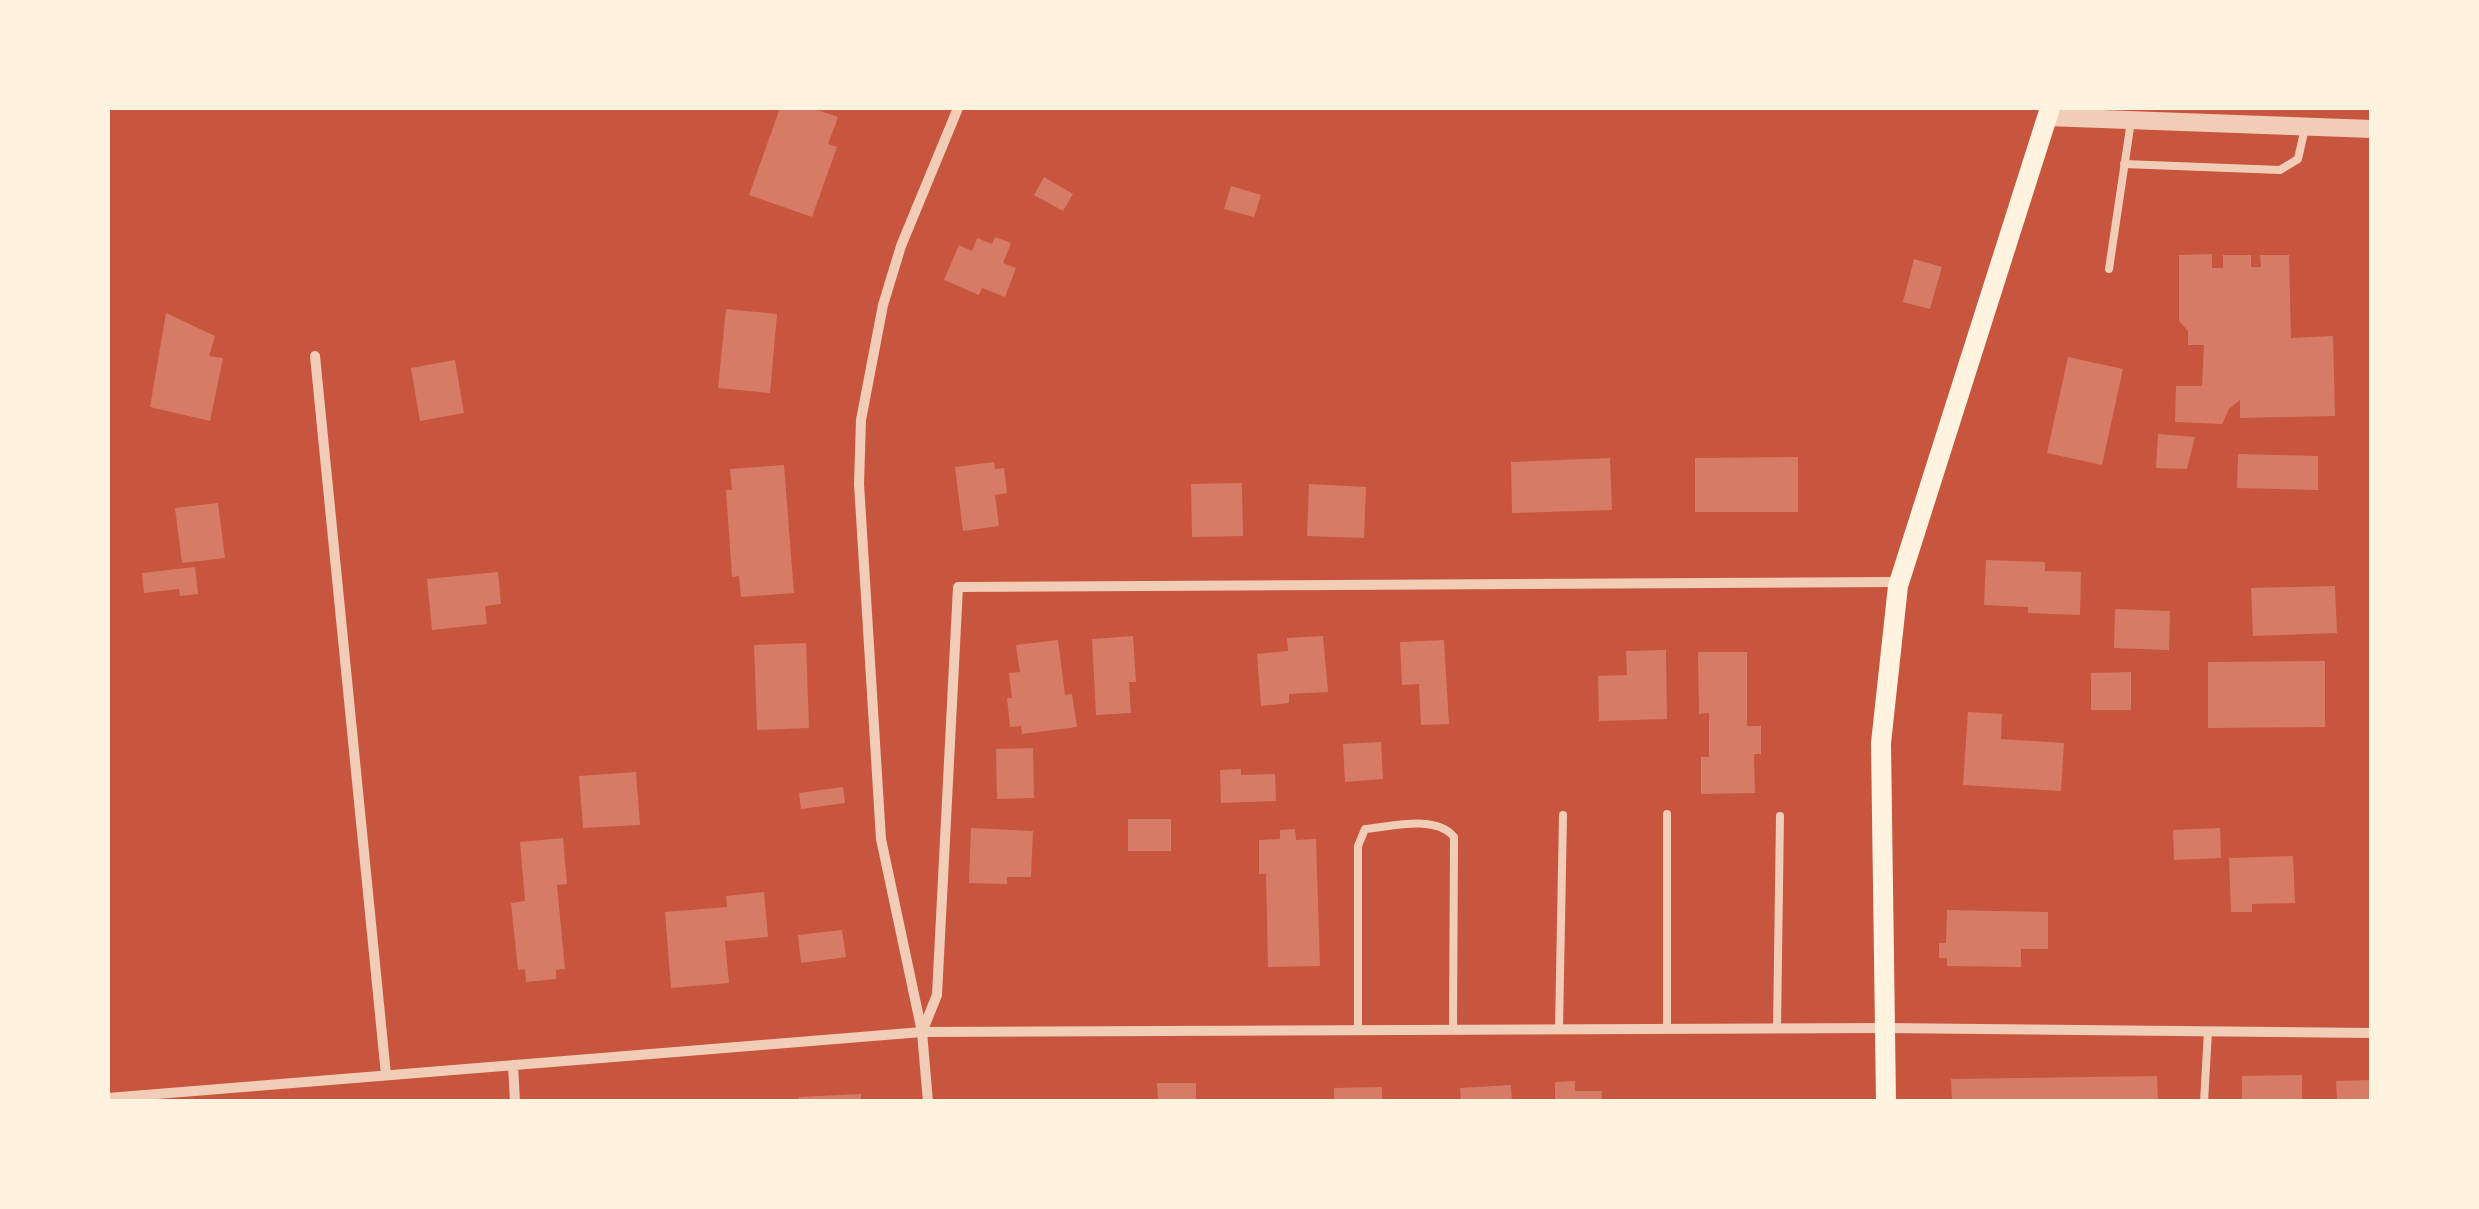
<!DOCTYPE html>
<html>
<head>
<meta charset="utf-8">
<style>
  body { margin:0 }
  #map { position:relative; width:2479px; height:1209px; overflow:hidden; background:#c8553d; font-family:"DM Sans",sans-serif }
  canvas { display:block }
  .frame { position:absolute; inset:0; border:110px solid #fff3e0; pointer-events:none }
</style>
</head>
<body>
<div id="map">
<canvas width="2479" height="1209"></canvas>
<div class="frame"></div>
</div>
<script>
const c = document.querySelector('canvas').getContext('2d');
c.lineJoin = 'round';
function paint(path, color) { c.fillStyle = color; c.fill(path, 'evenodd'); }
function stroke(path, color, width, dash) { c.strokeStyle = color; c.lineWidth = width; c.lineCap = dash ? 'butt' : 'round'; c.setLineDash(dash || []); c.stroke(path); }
const building = new Path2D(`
  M 780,108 L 812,108 L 838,117 L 828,144 L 837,147 L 812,217 L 749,195 Z
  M 1044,177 L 1073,194 L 1063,211 L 1034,195 Z
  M 1231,186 L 1261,195 L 1254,217 L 1224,209 Z
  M 995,237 L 1011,243 L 1003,263 L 1016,268 L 1005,297 L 982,288 L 979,295 L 944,280 L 959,245 L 972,251 L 977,238 L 992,244 Z
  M 2212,254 L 2212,268 L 2223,268 L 2223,255 L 2251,255 L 2251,267 L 2261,267 L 2260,255 L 2289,255 L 2291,338 L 2333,336 L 2335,416 L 2240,418 L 2240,400 L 2229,409 L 2222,424 L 2175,422 L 2176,386 L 2202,386 L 2204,345 L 2188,345 L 2188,331 L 2179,321 L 2179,255 Z
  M 1914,259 L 1942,267 L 1930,309 L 1903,302 Z
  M 726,309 L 777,314 L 770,393 L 718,388 Z
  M 166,313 L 215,336 L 209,356 L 223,358 L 210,421 L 150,407 Z
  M 2068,357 L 2123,369 L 2102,465 L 2047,453 Z
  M 455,360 L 464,413 L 420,421 L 411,368 Z
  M 2158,434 L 2195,437 L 2187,469 L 2156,468 Z
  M 2238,454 L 2318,456 L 2318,490 L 2237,488 Z
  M 1798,457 L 1798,512 L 1695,512 L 1695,458 Z
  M 1610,458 L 1612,510 L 1512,513 L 1511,462 Z
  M 994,462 L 995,469 L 1004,468 L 1007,493 L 995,495 L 999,526 L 963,531 L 955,467 Z
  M 784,465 L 794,593 L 741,597 L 739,576 L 732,577 L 726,490 L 732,490 L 730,469 Z
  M 1242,483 L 1243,536 L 1192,537 L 1191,484 Z
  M 1309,484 L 1366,487 L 1364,538 L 1307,536 Z
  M 218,503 L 225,558 L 182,563 L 175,508 Z
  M 1986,560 L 2045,562 L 2045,571 L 2081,572 L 2080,615 L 2028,613 L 2028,607 L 1984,605 Z
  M 195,567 L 198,594 L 180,596 L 179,589 L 144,593 L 142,573 Z
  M 498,572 L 501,604 L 485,606 L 487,624 L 432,630 L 427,579 Z
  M 2335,586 L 2337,633 L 2253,636 L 2251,588 Z
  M 2115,609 L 2170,611 L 2169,650 L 2114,648 Z
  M 1133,636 L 1136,682 L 1129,682 L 1131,713 L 1096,715 L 1092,639 Z
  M 1323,636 L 1328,692 L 1289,694 L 1289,703 L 1261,706 L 1257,654 L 1288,651 L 1287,638 Z
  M 1058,640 L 1065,695 L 1072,694 L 1077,727 L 1022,734 L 1021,726 L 1010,727 L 1007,698 L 1012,698 L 1009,673 L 1020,672 L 1016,645 Z
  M 1444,640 L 1449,724 L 1421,725 L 1419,684 L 1402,685 L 1400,642 Z
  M 806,643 L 809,728 L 757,730 L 754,645 Z
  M 1666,650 L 1667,719 L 1599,721 L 1598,676 L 1627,675 L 1626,651 Z
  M 1698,652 L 1747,652 L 1747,726 L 1761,726 L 1761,754 L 1754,754 L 1755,793 L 1701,794 L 1701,757 L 1709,757 L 1709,713 L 1699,714 Z
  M 2325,661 L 2325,727 L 2208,728 L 2208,662 Z
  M 2131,672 L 2131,710 L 2091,710 L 2091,673 Z
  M 1968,712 L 2002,714 L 2001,739 L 2064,743 L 2061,791 L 1963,785 Z
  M 1381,742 L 1383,779 L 1345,782 L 1343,744 Z
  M 1033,748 L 1034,798 L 997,799 L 996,749 Z
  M 1241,769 L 1241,775 L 1275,774 L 1276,801 L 1221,803 L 1220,770 Z
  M 636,772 L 640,825 L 583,828 L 579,776 Z
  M 843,787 L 845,803 L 801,809 L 799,793 Z
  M 1128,819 L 1171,819 L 1171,851 L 1128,851 Z
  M 971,828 L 1033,831 L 1031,877 L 1007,877 L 1007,884 L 969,883 Z
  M 2220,828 L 2221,858 L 2174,860 L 2173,830 Z
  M 1295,829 L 1296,840 L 1316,839 L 1320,966 L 1268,967 L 1266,874 L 1259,874 L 1259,840 L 1280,839 L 1280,830 Z
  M 563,838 L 567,884 L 557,885 L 565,969 L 556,970 L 556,979 L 526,982 L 525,969 L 518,970 L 511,903 L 525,901 L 520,842 Z
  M 2293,856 L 2295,903 L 2252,904 L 2252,912 L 2231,912 L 2229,858 Z
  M 764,892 L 768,937 L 725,941 L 729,983 L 671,988 L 665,912 L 727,907 L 726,896 Z
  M 1947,910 L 2048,912 L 2048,949 L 2021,949 L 2021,967 L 1947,966 L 1947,958 L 1939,958 L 1939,943 L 1946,943 Z
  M 842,930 L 846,957 L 801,963 L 798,935 Z
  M 2302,1075 L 2302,1102 L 2242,1102 L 2242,1076 Z
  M 2157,1076 L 2158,1102 L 1952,1102 L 1951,1079 Z
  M 2369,1080 L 2370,1102 L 2337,1102 L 2336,1081 Z
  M 1575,1081 L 1575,1091 L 1602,1091 L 1602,1102 L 1555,1102 L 1555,1082 Z
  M 1157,1083 L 1196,1083 L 1196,1102 L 1158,1102 Z
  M 1511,1085 L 1512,1102 L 1461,1102 L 1460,1088 Z
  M 1382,1087 L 1382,1102 L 1334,1102 L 1334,1088 Z
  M 861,1094 L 861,1102 L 799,1102 L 799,1097 Z`);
const service = new Path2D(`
  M 2124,164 L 2280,170 L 2298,159 L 2305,128
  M 2109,269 L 2131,121
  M 1559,1029 L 1563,815
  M 1667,1029 L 1667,814
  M 1777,1029 L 1780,816
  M 1358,1030 L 1358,846 L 1365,829 C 1391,827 1436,814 1454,837 L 1453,1030
  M 2204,1102 L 2208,1031`);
const minor = new Path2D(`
  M 315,356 L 386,1075
  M 922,1032 L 937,995 L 958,587 L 1898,582
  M 513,1065 L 515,1102
  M 108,1098 L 922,1032 L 1885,1028 L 2372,1033
  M 928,1102 L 922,1032 L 881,839 L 859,484 L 861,420 L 883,305 L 901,246 L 958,108`);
const tertiary = new Path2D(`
  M 2047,117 L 2372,129`);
const secondary = new Path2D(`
  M 1886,1102 L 1881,743 L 1898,586 L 2050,108`);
paint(building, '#d67c66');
stroke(service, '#f1ccb7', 8);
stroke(minor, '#f1ccb7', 10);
stroke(tertiary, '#f1ccb7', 18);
stroke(secondary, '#fff3e0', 20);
</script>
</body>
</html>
